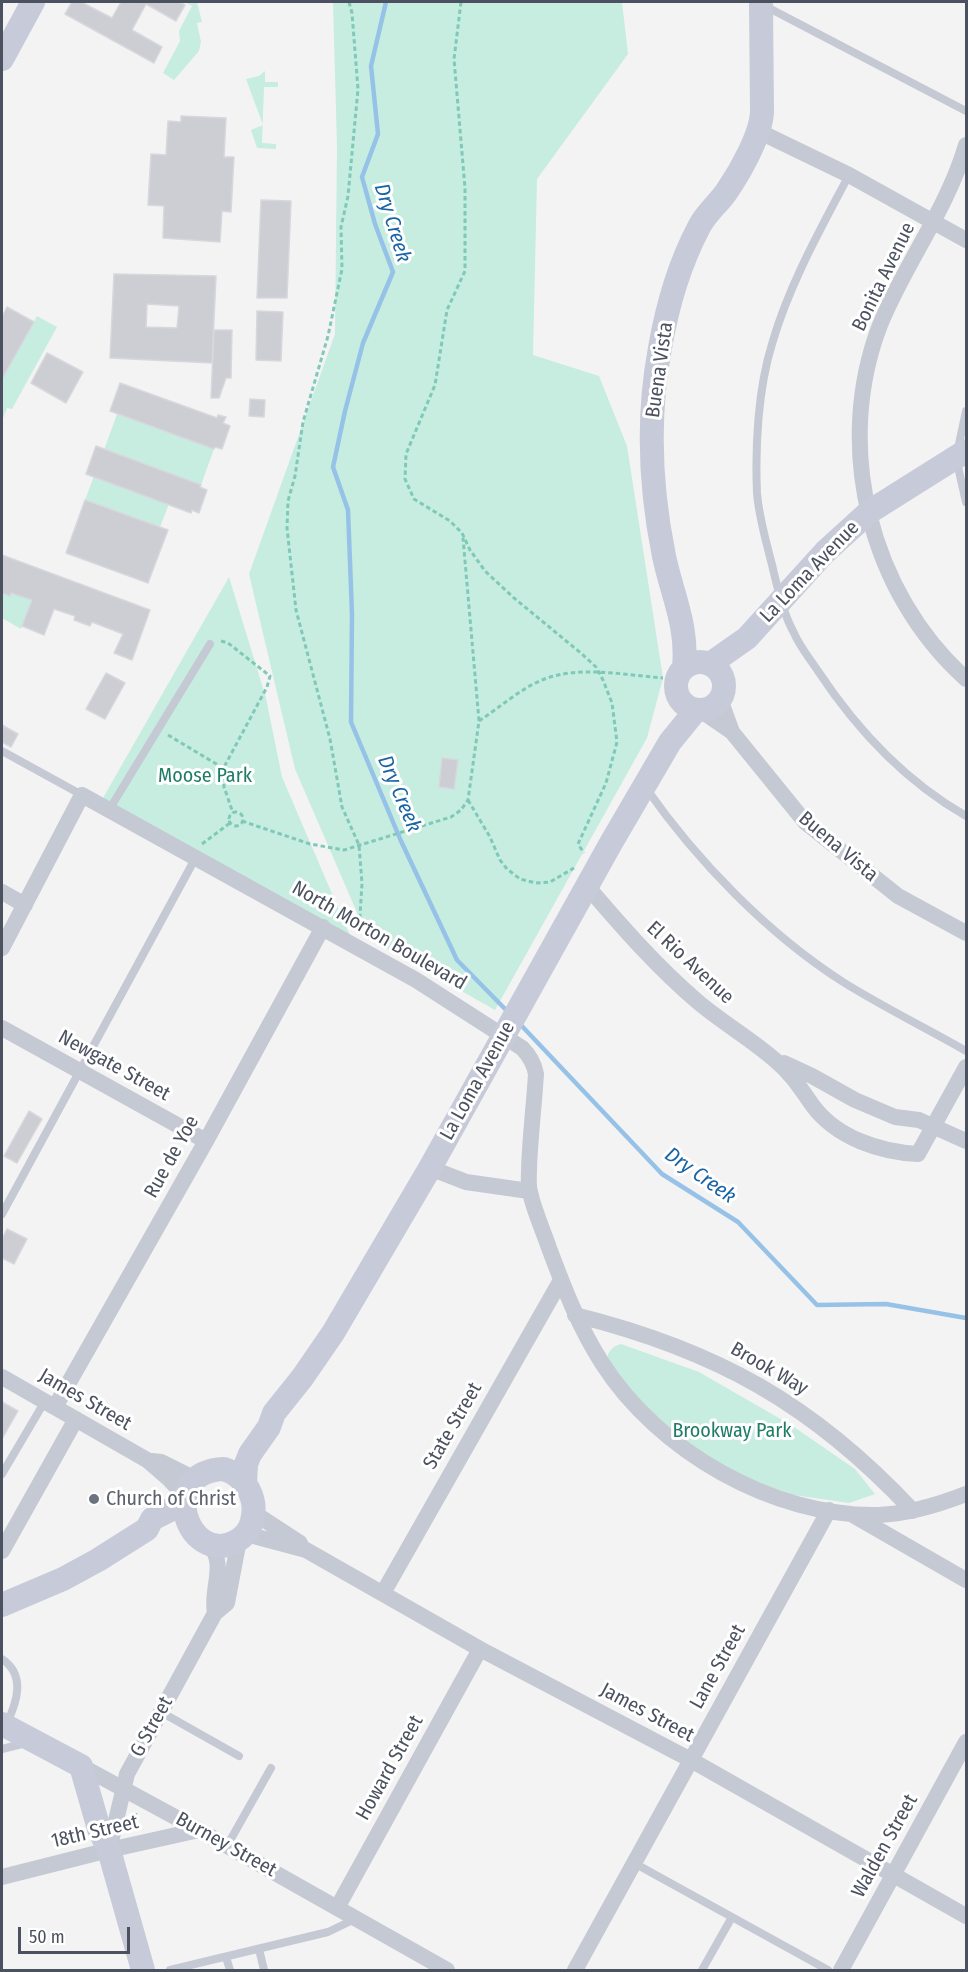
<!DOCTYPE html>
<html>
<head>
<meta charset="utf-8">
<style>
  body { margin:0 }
  #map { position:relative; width:968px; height:1972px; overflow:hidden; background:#f4f3f3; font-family:"Fira Sans Condensed",sans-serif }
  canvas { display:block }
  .frame { position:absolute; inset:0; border:3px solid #4b515f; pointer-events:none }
  .scale { position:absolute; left:18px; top:1927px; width:112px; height:27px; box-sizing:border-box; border:3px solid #4b515f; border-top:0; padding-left:8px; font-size:18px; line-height:21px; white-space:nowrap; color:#4b515f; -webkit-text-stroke:4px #fff; paint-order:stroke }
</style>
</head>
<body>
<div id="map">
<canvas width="968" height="1972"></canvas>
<div class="frame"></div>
<div class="scale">50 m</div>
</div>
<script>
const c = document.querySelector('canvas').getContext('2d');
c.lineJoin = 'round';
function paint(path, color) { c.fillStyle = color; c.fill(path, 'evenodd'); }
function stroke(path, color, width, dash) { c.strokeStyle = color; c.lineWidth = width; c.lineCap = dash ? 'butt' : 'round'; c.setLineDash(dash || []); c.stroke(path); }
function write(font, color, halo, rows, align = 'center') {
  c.font = font + ' "Fira Sans Condensed",sans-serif'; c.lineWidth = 6; c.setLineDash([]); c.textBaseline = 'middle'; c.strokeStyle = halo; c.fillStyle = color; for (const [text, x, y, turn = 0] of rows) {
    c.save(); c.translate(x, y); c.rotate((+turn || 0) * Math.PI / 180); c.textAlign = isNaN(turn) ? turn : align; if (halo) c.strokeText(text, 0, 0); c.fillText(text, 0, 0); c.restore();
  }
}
const green = new Path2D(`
  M 185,2 L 197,2 L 202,22 L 197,23 L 201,42 L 199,51 L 174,80 L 163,73 L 180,41 L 179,31 L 192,6 Z
  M 333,2 L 622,2 L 628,54 L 537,179 L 533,355 L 599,376 L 627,446 L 663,678 L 647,738 L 495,1010 L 368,938 L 295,769 L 249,574 L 335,334 L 337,147 Z
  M 265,71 L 265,82 L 278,82 L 278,87 L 264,87 L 262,143 L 276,144 L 276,149 L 257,148 L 251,130 L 263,125 L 246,79 L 259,76 Z
  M 37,316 L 57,327 L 12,409 L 7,408 L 2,421 L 2,379 Z
  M 117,414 L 214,449 L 201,485 L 104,450 Z
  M 94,476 L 169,504 L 160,527 L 85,500 Z
  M 229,577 L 266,698 L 282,777 L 354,945 L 99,805 Z
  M 2,593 L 10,596 L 11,593 L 32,600 L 21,629 L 2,618 Z
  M 621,1344 L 699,1372 L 791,1425 L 855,1469 L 875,1494 L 849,1503 L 794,1495 L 758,1483 L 721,1465 L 691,1445 L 627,1391 L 607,1359 C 608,1351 613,1346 621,1344 Z`);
const stream = new Path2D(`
  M 386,2 L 371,66 L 378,134 L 362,177 L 375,224 L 393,272 L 363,343 L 345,411 L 333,467 L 348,510 L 352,614 L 351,722 L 401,841 L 457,960 L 509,1013
  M 519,1023 L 662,1174 L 738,1222 L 817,1305 L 886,1304 L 966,1318`);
const building = new Path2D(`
  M 72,2 L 81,2 L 112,18 L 121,2 L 179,2 L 185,5 L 176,21 L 146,4 L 132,30 L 162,47 L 154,63 L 65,14 Z
  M 181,116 L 226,118 L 224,157 L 234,157 L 231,212 L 222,211 L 220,242 L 163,238 L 164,206 L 148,205 L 151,154 L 166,155 L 168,121 L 181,122 Z
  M 261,200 L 291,201 L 287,298 L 257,298 Z
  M 114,274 L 216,276 L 212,363 L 110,358 ZM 147,304 L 179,306 L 177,328 L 146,327 Z
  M 7,307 L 34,322 L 2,379 L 2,317 Z
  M 257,311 L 283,312 L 281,361 L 256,360 Z
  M 214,330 L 232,330 L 231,378 L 226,378 L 219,398 L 211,398 Z
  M 47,353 L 83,372 L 66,403 L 31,383 Z
  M 120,383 L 217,418 L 218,415 L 226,417 L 223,423 L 230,426 L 222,449 L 215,447 L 214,449 L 110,411 Z
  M 250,399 L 265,400 L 264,417 L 249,416 Z
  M 96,446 L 201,485 L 200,487 L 207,490 L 199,513 L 192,510 L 191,513 L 86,474 Z
  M 85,500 L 168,530 L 148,583 L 66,553 Z
  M 2,555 L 150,610 L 132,660 L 114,653 L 123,634 L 92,622 L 90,626 L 74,620 L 75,616 L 54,609 L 44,635 L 22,626 L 32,600 L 11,593 L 10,596 L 2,593 Z
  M 106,673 L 125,683 L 105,719 L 86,709 Z
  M 2,725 L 18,734 L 11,747 L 2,742 Z
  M 442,758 L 458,760 L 454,789 L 439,787 Z
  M 29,1111 L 42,1119 L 17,1163 L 4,1156 Z
  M 7,1229 L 27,1239 L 14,1264 L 2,1258 L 2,1239 Z
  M 2,1402 L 18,1411 L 2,1439 Z`);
const path = new Path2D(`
  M 349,2 L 352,13 L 358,89 L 348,196 L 341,227 L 342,269 L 328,336 L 303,422 L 295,476 L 288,501 L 287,528 L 296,610 L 330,739 L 342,807 L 359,845 L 362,883 L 359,933
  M 461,2 L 454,59 L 465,188 L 465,271 L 447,310 L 435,385 L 406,454 L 405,479 L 414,499 L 450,521 L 462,533 L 470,550 L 485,571 L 514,598 L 582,654 L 596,667 L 603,680 L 612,703 L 617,742 L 606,783 L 578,844 L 584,853
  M 221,641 L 228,643 L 270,676 L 267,687 L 223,769 L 224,787 L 233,813
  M 479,721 C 499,708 520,689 542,680 C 579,665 624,675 663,678
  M 168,735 L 223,768
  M 468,800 L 490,837 L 500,860 L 507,869 L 520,879 L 536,883 L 550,882 L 574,868
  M229 819a7 7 0 1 1 14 0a7 7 0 1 1-14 0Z
  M 242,821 L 310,844 L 344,850 L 451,817 L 461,810 L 468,800 L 479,721 L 463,538
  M 202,844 L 230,823
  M 132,1830 L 136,1813`);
const lane = new Path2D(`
  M 765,6 L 966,111
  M 849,175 C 820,230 789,285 772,344 C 758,389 755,447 757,493 C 759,519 767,544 773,569 C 778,590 783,613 794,633 C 800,647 810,659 818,671 C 857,730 905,781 966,816
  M 966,411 L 956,458 L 966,502
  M 2,751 L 82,795
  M 646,788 C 697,861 768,934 843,982 C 883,1007 926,1028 966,1051
  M 109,810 L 210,644
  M 2,1214 L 196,857
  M 2,1474 L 45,1401
  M 2,1659 C 26,1675 17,1702 7,1723
  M 161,1712 L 239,1756
  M 2,1749 L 26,1743
  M 227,1846 L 271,1768
  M 634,1863 L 828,1970
  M 259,1949 L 264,1970
  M 226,1957 L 230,1970
  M 170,1970 L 328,1932 L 355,1919
  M 702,1970 L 732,1917`);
const street = new Path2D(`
  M 758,131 L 849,175 L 966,240
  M 966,145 C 947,210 905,263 880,325 C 833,447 870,593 966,679
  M 720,699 L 732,732
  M 700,710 L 732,732 L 805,822 L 898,896 L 966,933
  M 587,886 C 622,927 657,967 698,1002 C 723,1023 751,1039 775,1060 C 791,1073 801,1089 813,1106 C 837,1138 880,1152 918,1154 L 966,1067
  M 2,892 L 25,905
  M 2,948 L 82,795 L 416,980 L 522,1048 C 530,1056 534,1063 536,1074 C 534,1106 530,1138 529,1169 C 529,1177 528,1185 530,1192 C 534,1211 543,1230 549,1248 C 564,1288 579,1327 602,1363 C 658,1451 773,1517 878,1515 C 909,1514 938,1505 966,1494
  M 2,1028 L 206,1141
  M 784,1063 L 812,1076 L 855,1100 L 895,1117 L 919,1120 L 966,1141
  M 430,1168 L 466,1182 L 529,1191
  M 575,1315 C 716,1350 813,1404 913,1511
  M 2,1377 L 147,1460 L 169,1479 L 185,1496
  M 55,1407 L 206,1141 L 323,927
  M 152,1461 L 161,1462 L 195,1479
  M 254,1513 L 300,1543
  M 853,1515 L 966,1580
  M 246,1534 L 306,1550 L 480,1649 L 691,1760 L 966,1916
  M 208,1543 C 228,1564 210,1588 215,1613
  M 2,1551 L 76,1419
  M 383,1593 L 561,1280
  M 81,1766 L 199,1830 L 447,1970
  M 109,1850 L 127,1774 L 215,1613 L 227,1603 L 239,1540
  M 2,1877 L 109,1850 L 199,1830
  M 337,1908 L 480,1649
  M 575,1970 L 829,1510
  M 841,1970 L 966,1742`);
const secondary = new Path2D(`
  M 2,59 L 33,2
  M676 686a24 24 0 1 1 48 0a24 24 0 1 1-48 0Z
  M 710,664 L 747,638 L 825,552 L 869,512 L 966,451
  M 684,667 C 688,625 672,595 664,556 C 650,487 647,417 660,348 C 667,307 680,263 699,227 C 706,213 719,203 727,191 C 740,172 761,135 762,112 L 761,2
  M 224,1469 C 246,1476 258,1499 252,1521 C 250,1531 244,1537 235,1542 C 188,1566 155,1472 224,1469 Z
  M 245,1484 L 246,1464 L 250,1454 L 269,1427 L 274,1413 L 302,1378 L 333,1333 L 430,1168 L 611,843 L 670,742 L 696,710
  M 2,1605 L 63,1579 L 98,1560 L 147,1529 L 152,1519 L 184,1503
  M 2,1724 L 81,1766 L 99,1829 L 109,1850 L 143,1970`);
const markers = [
  [94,1499,6,"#6b7280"]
];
const streetNames = [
  ["Bonita Avenue",884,277,-64],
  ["Buena Vista",660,370,-82],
  ["La Loma Avenue",810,572,-46],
  ["Buena Vista",838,847,40],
  ["North Morton Boulevard",379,936,30],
  ["El Rio Avenue",690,963,43],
  ["Newgate Street",114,1066,29],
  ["La Loma Avenue",478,1081,-61],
  ["Rue de Yoe",172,1157,-61],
  ["Brook Way",769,1369,30],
  ["James Street",85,1400,30],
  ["State Street",453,1426,-60],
  ["Lane Street",718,1667,-61],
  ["James Street",647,1713,28],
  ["G Street",152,1727,-61],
  ["Howard Street",390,1768,-61],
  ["18th Street",95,1832,-13],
  ["Burney Street",226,1845,29],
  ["Walden Street",885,1846,-61]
];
const parkNames = [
  ["Moose Park",205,776],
  ["Brookway Park",732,1431]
];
const worshipNames = [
  ["Church of Christ",106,1499]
];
const waterNames = [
  ["Dry Creek",392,223,73],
  ["Dry Creek",399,794,67],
  ["Dry Creek",700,1176,35]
];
paint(green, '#c6eddf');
stroke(stream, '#97c2e7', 4.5);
paint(building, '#cdced4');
stroke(building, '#d7d7dd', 1.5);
stroke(path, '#80c9b8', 3, [4.5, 3]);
stroke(lane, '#c5c9d3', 8);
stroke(street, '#c5c9d3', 16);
stroke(secondary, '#c7cbd9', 24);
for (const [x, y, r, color] of markers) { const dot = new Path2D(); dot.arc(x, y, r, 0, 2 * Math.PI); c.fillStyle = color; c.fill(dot); stroke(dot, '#fff', 2); }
write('20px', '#4b515f', '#fff', streetNames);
write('20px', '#1f7d66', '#fff', parkNames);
write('20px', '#5b616d', '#fff', worshipNames, 'left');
write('italic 21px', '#1864a5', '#fff', waterNames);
</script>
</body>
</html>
